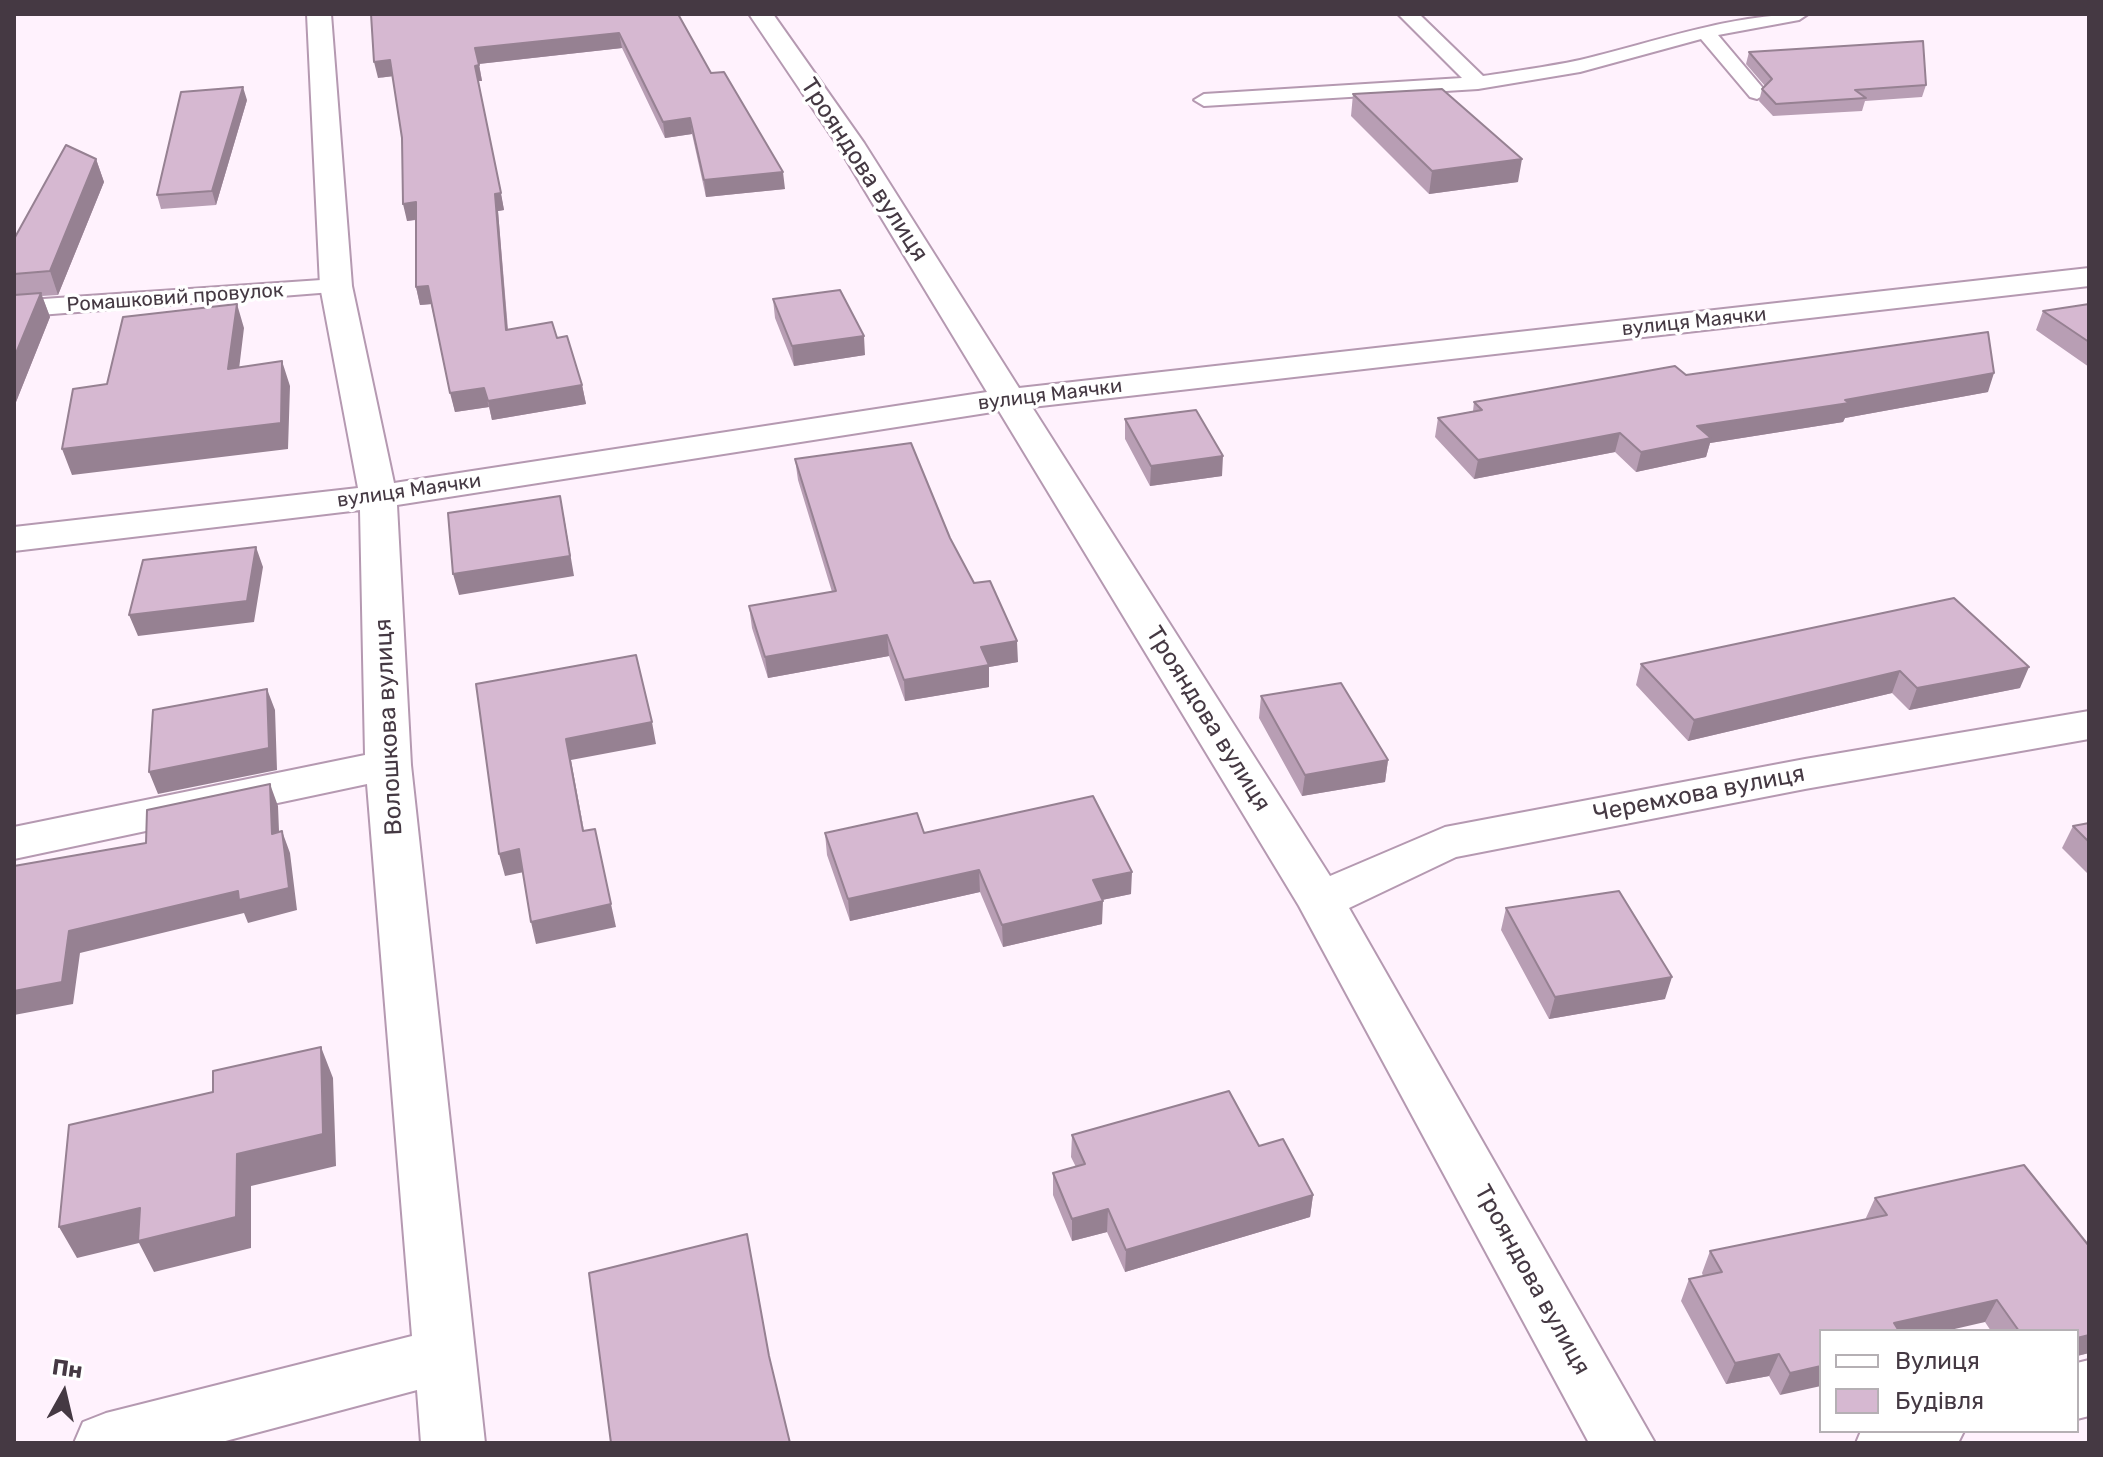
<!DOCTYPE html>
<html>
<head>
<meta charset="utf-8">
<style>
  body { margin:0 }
  #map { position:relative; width:2103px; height:1457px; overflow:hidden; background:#fff2fd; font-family:Rubik,sans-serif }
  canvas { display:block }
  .frame { position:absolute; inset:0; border:16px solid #453943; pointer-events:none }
  .legend { position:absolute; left:1819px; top:1329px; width:260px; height:104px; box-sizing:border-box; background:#fff; border:2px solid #b5b0b4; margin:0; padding:10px 14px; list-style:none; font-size:24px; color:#453943 }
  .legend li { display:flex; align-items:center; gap:16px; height:40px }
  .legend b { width:40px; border:2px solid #b5b0b4 }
  .north { position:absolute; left:24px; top:1353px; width:80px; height:80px; -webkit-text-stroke:6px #fff; paint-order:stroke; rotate:8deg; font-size:22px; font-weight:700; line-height:32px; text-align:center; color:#453943 }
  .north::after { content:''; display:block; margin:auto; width:28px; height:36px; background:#453943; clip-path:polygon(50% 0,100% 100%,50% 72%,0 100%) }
</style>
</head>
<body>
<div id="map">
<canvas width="2103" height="1457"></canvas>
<div class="frame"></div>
<ul class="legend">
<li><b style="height:10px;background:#fff"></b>Вулиця</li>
<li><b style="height:22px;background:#d6b8d1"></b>Будівля</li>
</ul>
<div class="north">Пн</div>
</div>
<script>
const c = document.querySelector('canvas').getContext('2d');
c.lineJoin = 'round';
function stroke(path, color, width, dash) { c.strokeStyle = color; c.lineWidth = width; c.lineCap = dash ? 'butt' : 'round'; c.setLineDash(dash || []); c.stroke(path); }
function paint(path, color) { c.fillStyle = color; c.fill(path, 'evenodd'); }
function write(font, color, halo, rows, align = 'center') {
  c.font = font + ' Rubik,sans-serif'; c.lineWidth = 7; c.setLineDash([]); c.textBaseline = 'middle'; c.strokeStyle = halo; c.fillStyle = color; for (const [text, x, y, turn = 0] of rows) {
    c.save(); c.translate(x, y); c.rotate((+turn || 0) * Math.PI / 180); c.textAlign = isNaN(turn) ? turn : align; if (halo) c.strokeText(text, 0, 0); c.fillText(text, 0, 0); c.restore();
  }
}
const lane = new Path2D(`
  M 1398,14 L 1419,14 L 1483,76 C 1515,71 1548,67 1580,60 C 1656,42 1729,14 1808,14 L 1799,20 L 1718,35 L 1767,93 L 1757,99 L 1750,97 L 1701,39 L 1580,72 L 1478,89 L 1204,106 L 1194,100 L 1204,94 L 1462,78 Z
  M 336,279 L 345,281 L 348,286 L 345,291 L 14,317 L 14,301 Z`);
const street = new Path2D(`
  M 307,14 L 331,14 L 352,286 L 394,483 L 987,392 L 836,143 L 749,14 L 773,14 L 864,143 L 1019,388 L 2089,268 L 2089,286 L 1032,407 L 1330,876 L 1445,827 L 1805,759 L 2089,711 L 2089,739 L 1805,789 L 1456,857 L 1349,908 L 1655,1443 L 1589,1443 L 1299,906 L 999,411 L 397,505 L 411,765 L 485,1443 L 421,1443 L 417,1390 L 218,1443 L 74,1443 L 83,1422 L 106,1413 L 412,1336 L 367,784 L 14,859 L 14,827 L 365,755 L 360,510 L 14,551 L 14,527 L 358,488 L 320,286 Z
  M 2089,1360 L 2089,1416 L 2077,1419 L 2077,1363 Z
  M 1861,1431 L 1964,1431 L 1958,1443 L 1856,1443 Z`);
const wall = new Path2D(`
  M 678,14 L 711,73 L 785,189 L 706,197 L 692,134 L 665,138 L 622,48 L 479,64 L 482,81 L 478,81 L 504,210 L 498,211 L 508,329 L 557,338 L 582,385 L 586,404 L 492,420 L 489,407 L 455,412 L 431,304 L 420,305 L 416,287 L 416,220 L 407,221 L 402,138 L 393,76 L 378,78 Z
  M 1749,52 L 1926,85 L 1922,97 L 1865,101 L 1862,111 L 1773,116 L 1759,101 L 1762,89 L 1765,86 L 1746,64 Z
  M 1353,94 L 1518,182 L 1429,194 L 1351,116 Z
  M 247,100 L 216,205 L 161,209 L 157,195 Z
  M 96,159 L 104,182 L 58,295 L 42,296 L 50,317 L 14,407 L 14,239 Z
  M 773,299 L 865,355 L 794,366 L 775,318 Z
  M 2089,304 L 2089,367 L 2036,330 L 2043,311 Z
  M 1686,375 L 1988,392 L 1845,418 L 1843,422 L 1710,443 L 1706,457 L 1636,472 L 1615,452 L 1474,479 L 1435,437 L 1438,418 L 1473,411 L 1474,402 Z
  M 1125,419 L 1222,476 L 1150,486 L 1125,439 Z
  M 795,459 L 950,538 L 1018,662 L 989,667 L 989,687 L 905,701 L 889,656 L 768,678 L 752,628 L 749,606 L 832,592 L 798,480 Z
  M 1954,598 L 2020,688 L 1909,710 L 1892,693 L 1688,741 L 1636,685 L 1641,664 Z
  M 1261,696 L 1388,760 L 1385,782 L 1302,796 L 1259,718 Z
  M 2089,823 L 2089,875 L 2062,848 L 2073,826 Z
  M 825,833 L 924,833 L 1131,894 L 1102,900 L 1102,924 L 1003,947 L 980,892 L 850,921 L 827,855 Z
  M 1506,908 L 1665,999 L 1549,1019 L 1501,930 Z
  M 1072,1135 L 1259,1146 L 1313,1195 L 1310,1217 L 1125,1272 L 1107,1232 L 1072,1241 L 1053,1195 L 1053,1173 L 1076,1167 L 1071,1157 Z
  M 1875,1198 L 2089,1246 L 2089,1353 L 2077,1356 L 2077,1331 L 1991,1331 L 1985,1322 L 1821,1331 L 1780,1395 L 1769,1376 L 1726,1384 L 1681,1301 L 1689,1279 L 1703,1276 L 1702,1273 L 1710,1251 L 1865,1220 Z`);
const shadedWall = new Path2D(`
  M 619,33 L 622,48 L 478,64 L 475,48 Z
  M 390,60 L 394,76 L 378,78 L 374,62 Z
  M 479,65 L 482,81 L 478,81 L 475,66 Z
  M 243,87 L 247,100 L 216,205 L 212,191 Z
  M 690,118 L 692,134 L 665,138 L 663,122 Z
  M 96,159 L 104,182 L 58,295 L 50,271 Z
  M 1522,159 L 1518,182 L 1429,194 L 1432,171 Z
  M 783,172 L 785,189 L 706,197 L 704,180 Z
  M 501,193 L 504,210 L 498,211 L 509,348 L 506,330 L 495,194 Z
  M 416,202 L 420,219 L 407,221 L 403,204 Z
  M 428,286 L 432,304 L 420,305 L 416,287 Z
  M 41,293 L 50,317 L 14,407 L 14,358 Z
  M 237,304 L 244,328 L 236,394 L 228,369 Z
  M 864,336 L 865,355 L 794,366 L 792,346 Z
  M 282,361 L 290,386 L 288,449 L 72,475 L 62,449 Z
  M 1994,373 L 1988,392 L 1845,418 L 1843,422 L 1710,443 L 1706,457 L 1636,472 L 1641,452 L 1697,426 Z
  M 582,385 L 586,404 L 492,420 L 488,401 Z
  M 484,388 L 489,407 L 455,412 L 450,393 Z
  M 1620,433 L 1615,452 L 1474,479 L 1478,460 Z
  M 1223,456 L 1222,476 L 1150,486 L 1151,466 Z
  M 564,517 L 574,576 L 459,595 L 453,574 Z
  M 256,547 L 263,567 L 254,622 L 138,636 L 129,615 Z
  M 887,635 L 889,656 L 768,678 L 765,657 Z
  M 1017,641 L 1018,662 L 989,667 L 989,687 L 905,701 L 904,680 L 981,647 Z
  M 2029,667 L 2020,688 L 1909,710 L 1917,688 Z
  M 1900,671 L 1892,693 L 1688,741 L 1694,720 Z
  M 267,689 L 275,710 L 277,770 L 158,794 L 149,772 Z
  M 652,722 L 656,744 L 571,760 L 588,853 L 566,739 Z
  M 1388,760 L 1385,782 L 1302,796 L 1305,775 Z
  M 270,784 L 278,806 L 280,856 L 272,834 Z
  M 282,831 L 290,853 L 297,910 L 248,923 L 244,913 L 80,953 L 73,1004 L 14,1015 L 14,991 L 69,931 Z
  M 519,849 L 524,872 L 505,876 L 499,854 Z
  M 979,870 L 980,892 L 850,921 L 848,899 Z
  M 1132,872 L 1131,894 L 1092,902 L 1093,880 Z
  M 1103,901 L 1102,924 L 1003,947 L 1002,925 Z
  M 611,904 L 616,927 L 536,944 L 531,922 Z
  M 1672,977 L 1665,999 L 1549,1019 L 1555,997 Z
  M 321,1047 L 333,1078 L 336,1166 L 251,1186 L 251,1248 L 154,1272 L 139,1243 L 77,1258 L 59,1227 L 140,1208 L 237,1154 Z
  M 1313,1195 L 1310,1217 L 1125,1272 L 1126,1250 Z
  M 1108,1209 L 1107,1232 L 1072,1241 L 1072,1219 Z
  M 1997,1300 L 1985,1322 L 1946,1331 L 1890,1331 L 1894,1323 Z
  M 2089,1335 L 2089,1353 L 2077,1356 L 2077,1338 Z
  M 1779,1354 L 1769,1376 L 1726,1384 L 1735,1363 Z
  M 1821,1366 L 1821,1386 L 1780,1395 L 1790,1373 Z`);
const building = new Path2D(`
  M 371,14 L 678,14 L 711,73 L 724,72 L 783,172 L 704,180 L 690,118 L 663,122 L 619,33 L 475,48 L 479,65 L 475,66 L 501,193 L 495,194 L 506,330 L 552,322 L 557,338 L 567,336 L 582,385 L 488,401 L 484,388 L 450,393 L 428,286 L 416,287 L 416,202 L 403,204 L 402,138 L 390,60 L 374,62 Z
  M 1923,41 L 1926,85 L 1855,90 L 1866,98 L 1776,104 L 1762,89 L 1772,79 L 1749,52 Z
  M 243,87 L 212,191 L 157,195 L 181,92 Z
  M 1442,89 L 1522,159 L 1432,171 L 1353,94 Z
  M 66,145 L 96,159 L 50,271 L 14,274 L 14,239 Z
  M 840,290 L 864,336 L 792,346 L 773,299 Z
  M 41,293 L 14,358 L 14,295 Z
  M 237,304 L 228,369 L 282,361 L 281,423 L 62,449 L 73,389 L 107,384 L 123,317 Z
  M 2089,304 L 2089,342 L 2043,311 Z
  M 1988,332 L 1994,373 L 1845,400 L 1849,403 L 1697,426 L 1711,438 L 1641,452 L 1620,433 L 1478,460 L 1438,418 L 1482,410 L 1474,402 L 1675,366 L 1686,375 Z
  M 1196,410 L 1223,456 L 1151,466 L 1125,419 Z
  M 911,443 L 950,538 L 974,583 L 990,581 L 1017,641 L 981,647 L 989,665 L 904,680 L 887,635 L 765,657 L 749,606 L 836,591 L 795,459 Z
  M 560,496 L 570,556 L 453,574 L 448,513 Z
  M 256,547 L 247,601 L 129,615 L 143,560 Z
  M 1954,598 L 2029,667 L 1917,688 L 1900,671 L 1694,720 L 1641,664 Z
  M 636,655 L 652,722 L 566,739 L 583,831 L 595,829 L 611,904 L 531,922 L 519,849 L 499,854 L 476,684 Z
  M 1341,683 L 1388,760 L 1305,775 L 1261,696 Z
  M 267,689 L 269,748 L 149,772 L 153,710 Z
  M 270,784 L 272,834 L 282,831 L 289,888 L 239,900 L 238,891 L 69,931 L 62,982 L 14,991 L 14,866 L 146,843 L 147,810 Z
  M 1093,796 L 1132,872 L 1093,880 L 1103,901 L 1002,925 L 979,870 L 848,899 L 825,833 L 917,813 L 924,833 Z
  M 2089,823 L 2089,842 L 2073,826 Z
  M 1619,891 L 1672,977 L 1555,997 L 1506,908 Z
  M 321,1047 L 323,1134 L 237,1154 L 236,1217 L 138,1241 L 140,1208 L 59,1227 L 69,1125 L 213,1092 L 213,1071 Z
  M 1229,1091 L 1259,1146 L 1283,1139 L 1313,1195 L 1126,1250 L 1108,1209 L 1072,1219 L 1053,1173 L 1085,1164 L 1072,1135 Z
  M 2024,1165 L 2089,1246 L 2089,1335 L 2077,1338 L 2077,1331 L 2019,1331 L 1997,1300 L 1894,1323 L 1899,1331 L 1821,1331 L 1821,1366 L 1790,1373 L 1779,1354 L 1735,1363 L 1689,1279 L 1722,1272 L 1710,1251 L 1887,1215 L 1875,1198 Z
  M 747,1234 L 769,1356 L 790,1443 L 611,1443 L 589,1273 Z`);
const farStreetnames = [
  ["Ромашковий провулок",175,298,-4],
  ["вулиця Маячки",1694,322,-6],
  ["вулиця Маячки",1050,395,-7],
  ["вулиця Маячки",409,491,-8]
];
const streetNames = [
  ["Трояндова вулиця",864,170,57],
  ["Трояндова вулиця",1208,719,58],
  ["Волошкова вулиця",389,727,-93],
  ["Черемхова вулиця",1699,794,-11],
  ["Трояндова вулиця",1532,1280,61]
];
stroke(lane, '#b599b1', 4);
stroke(street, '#b599b1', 4);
paint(lane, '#fff');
paint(street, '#fff');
paint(wall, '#b89eb4');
paint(shadedWall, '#968192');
paint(building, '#d6b8d1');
stroke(building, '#968192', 2);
write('20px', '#453943', '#fff', farStreetnames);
write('24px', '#453943', '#fff', streetNames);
</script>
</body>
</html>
